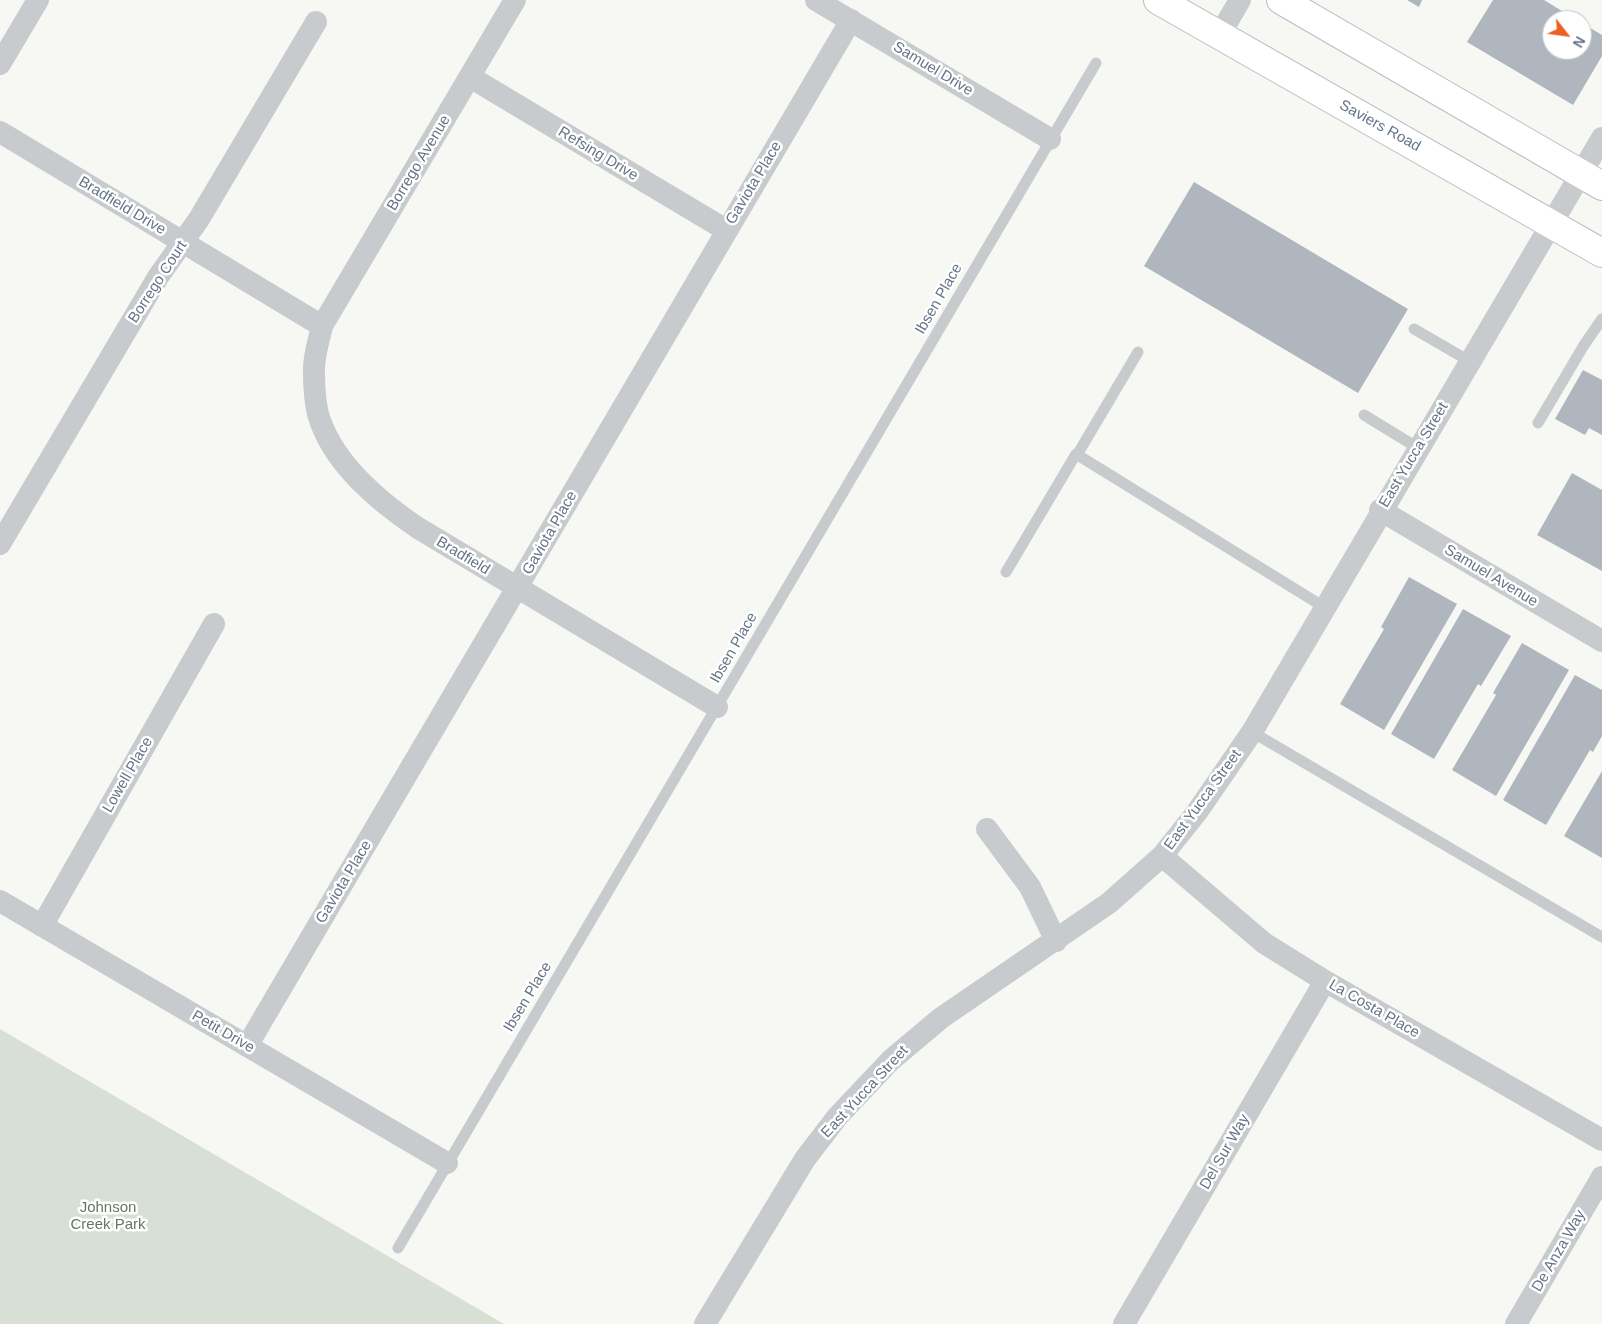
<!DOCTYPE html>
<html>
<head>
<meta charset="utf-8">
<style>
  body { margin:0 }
  #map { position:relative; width:1602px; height:1324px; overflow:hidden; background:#f7f8f4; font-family:Helvetica,sans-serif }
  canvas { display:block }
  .north { position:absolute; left:1542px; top:10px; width:50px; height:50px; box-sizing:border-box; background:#fff; border:1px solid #c1c8cf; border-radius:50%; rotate:120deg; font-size:14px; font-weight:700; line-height:20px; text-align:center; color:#657587 }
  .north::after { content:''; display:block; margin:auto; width:18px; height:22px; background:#eb6121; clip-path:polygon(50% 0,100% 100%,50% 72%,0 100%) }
</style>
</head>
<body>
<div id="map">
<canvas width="1602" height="1324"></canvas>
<div class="north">N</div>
</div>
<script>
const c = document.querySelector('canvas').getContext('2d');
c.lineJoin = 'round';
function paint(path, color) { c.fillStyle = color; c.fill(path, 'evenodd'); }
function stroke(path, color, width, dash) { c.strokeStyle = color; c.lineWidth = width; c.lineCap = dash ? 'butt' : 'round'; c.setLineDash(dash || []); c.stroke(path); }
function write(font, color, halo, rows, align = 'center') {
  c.font = font + ' Helvetica,sans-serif'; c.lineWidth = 5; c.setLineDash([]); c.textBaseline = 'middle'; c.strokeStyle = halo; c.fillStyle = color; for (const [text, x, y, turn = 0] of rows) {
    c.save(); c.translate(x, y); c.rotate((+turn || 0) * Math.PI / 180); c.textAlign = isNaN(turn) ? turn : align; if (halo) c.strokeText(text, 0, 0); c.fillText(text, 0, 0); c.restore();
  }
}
const green = new Path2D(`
  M 0,1029 L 504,1324 L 0,1324 Z`);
const building = new Path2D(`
  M 1407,0 L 1422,0 L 1419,7 Z
  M 1493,0 L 1544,0 L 1577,20 L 1552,20 L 1552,50 L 1582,50 L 1582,23 L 1602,35 L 1602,56 L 1573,105 L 1467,42 Z
  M 1194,182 L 1408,309 L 1358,393 L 1144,266 Z
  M 1583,370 L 1602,380 L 1602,435 L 1589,428 L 1585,435 L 1555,419 Z
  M 1572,473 L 1602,490 L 1602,571 L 1537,535 Z
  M 1409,577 L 1457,604 L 1384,730 L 1340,704 L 1384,629 L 1381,627 Z
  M 1463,609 L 1511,636 L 1481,686 L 1478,684 L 1434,759 L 1391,734 Z
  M 1522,643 L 1569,670 L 1496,796 L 1452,770 L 1496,695 L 1493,693 Z
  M 1575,675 L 1602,690 L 1602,736 L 1593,752 L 1590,750 L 1546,825 L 1503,800 Z
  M 1602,771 L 1602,858 L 1564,836 Z`);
const service = new Path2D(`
  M 1414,329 L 1471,362
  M 1364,415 L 1418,448
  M 1538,423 L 1584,345 L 1602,319
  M 1077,455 L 1138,352
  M 1006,572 L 1076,454 L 1324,607
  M 1252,732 L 1602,937
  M 398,1248 L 1096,63`);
const minor = new Path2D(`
  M 515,0 L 322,326 C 319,341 313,357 314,372 C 314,385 315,402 318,414 C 332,463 378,501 418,528 L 717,707
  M 816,0 L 1050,139
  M 1219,36 L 1240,0
  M 0,64 L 38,0
  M 470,77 L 726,230
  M 0,132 L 322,326
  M 1380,510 L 1602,641
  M 0,544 L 158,277 L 199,219 L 316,22
  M 987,829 L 1030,887 L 1056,941
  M 1162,856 L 1264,943 L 1325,981 L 1602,1140
  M 0,901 L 447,1163
  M 42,926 L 214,624
  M 247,1046 L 851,20
  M 705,1324 L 805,1159 L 838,1116 L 891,1060 L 941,1018 L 1109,903 L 1162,856 L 1197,812 L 1252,732 L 1602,138
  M 1124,1324 L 1325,981
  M 1516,1324 L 1602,1177`);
const secondary = new Path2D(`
  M 1158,0 L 1602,253
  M 1281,0 L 1602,186`);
const streetNames = [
  ["Samuel Drive",933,69,31],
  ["Saviers Road",1380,126,29],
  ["Refsing Drive",598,154,31],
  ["Borrego Avenue",419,163,-59],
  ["Gaviota Place",754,183,-59],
  ["Bradfield Drive",122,206,31],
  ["Borrego Court",158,282,-57],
  ["Ibsen Place",939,299,-60],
  ["East Yucca Street",1414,455,-59],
  ["Gaviota Place",550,533,-60],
  ["Bradfield",463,556,31],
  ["Samuel Avenue",1491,576,31],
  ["Ibsen Place",734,648,-60],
  ["Lowell Place",128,775,-60],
  ["East Yucca Street",1203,800,-54],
  ["Gaviota Place",344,882,-59],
  ["Ibsen Place",528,997,-59],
  ["La Costa Place",1374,1009,30],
  ["Petit Drive",223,1032,30],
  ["East Yucca Street",865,1092,-47],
  ["Del Sur Way",1225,1152,-60],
  ["De Anza Way",1559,1251,-60]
];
const parkNames = [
  ["Johnson",108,1208],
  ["Creek Park",108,1225]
];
paint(green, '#d8e0d5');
paint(building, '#afb6bd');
stroke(secondary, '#b9bec3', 30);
stroke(service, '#c7cbce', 11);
stroke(minor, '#c7cbce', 22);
stroke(secondary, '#fff', 28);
write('15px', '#657587', '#fff', streetNames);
write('15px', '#637960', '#fff', parkNames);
</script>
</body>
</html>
